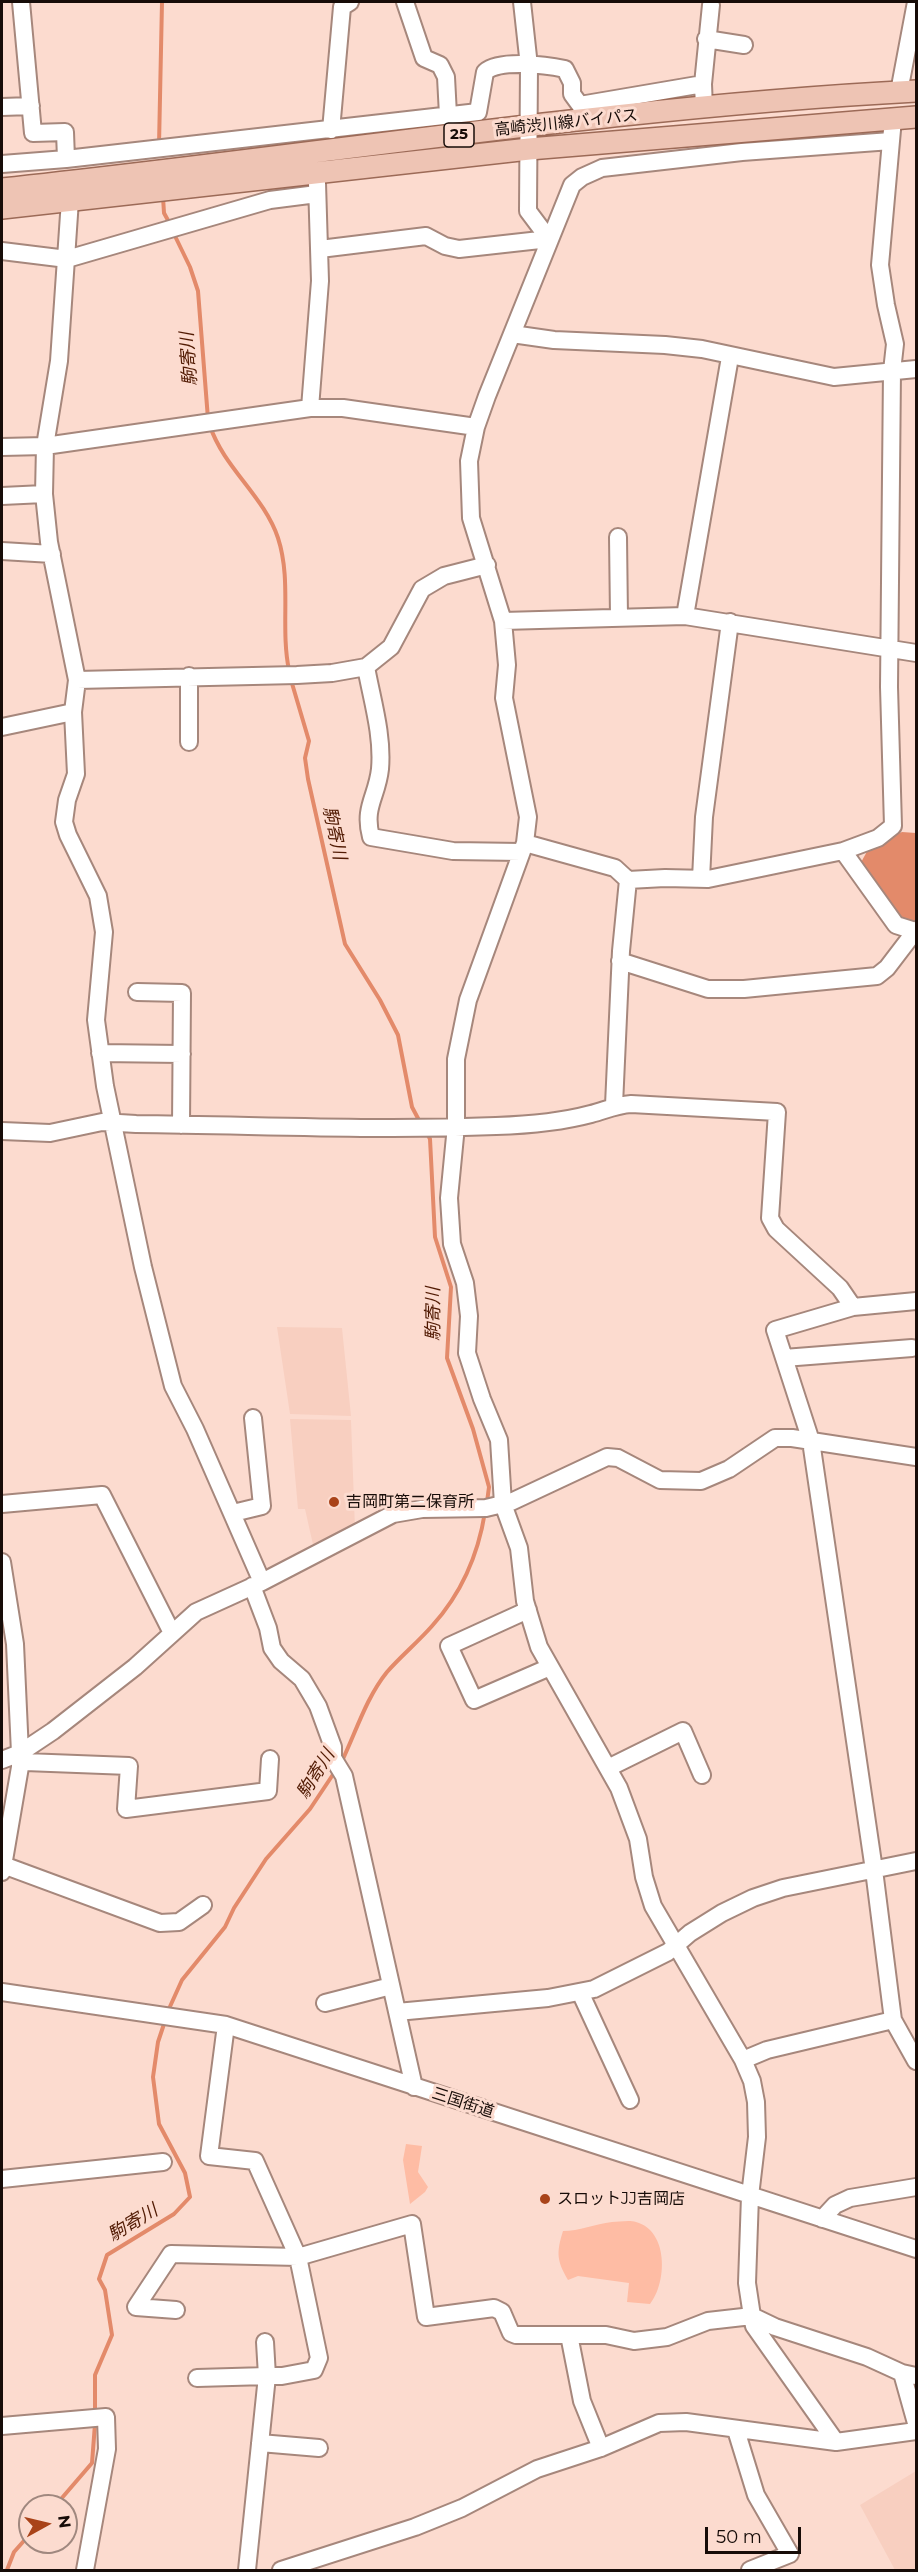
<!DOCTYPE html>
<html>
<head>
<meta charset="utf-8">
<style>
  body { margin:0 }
  #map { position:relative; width:918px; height:2572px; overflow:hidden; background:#fcdbcf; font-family:Montserrat,sans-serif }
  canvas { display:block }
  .frame { position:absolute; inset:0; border:3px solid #170c08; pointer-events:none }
  .north { position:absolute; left:18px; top:2494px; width:60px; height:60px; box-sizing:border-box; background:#fcdbcf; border:2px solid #a0887f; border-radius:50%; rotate:82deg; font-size:16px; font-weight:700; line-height:24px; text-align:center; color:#170c08 }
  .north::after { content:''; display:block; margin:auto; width:21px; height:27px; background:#a94319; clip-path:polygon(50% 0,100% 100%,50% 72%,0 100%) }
  .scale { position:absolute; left:705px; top:2527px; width:96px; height:27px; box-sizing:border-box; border:3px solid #170c08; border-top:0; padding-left:8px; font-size:18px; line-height:21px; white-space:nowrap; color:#170c08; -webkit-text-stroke:4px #fcdbcf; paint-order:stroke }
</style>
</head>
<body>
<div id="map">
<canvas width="918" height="2572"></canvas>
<div class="frame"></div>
<div class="north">N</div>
<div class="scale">50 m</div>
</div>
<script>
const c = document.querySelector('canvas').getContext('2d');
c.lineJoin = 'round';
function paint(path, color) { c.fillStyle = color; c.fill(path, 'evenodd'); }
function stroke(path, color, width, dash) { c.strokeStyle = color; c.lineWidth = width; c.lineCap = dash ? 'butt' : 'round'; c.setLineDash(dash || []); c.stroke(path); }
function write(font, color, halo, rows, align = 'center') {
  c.font = font + ' Montserrat,"Noto Sans JP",sans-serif'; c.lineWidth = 6; c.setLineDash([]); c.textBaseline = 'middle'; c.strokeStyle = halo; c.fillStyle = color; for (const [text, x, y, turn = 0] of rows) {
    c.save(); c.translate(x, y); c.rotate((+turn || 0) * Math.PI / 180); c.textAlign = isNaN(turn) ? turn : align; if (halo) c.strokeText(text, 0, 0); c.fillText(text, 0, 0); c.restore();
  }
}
const built = new Path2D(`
  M 277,1327 L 342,1328 L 351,1416 L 290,1414 Z
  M 290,1419 L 351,1420 L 355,1529 L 314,1549 L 305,1509 L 298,1509 Z
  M 916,2471 L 916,2570 L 895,2570 L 860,2505 Z`);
const green = new Path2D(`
  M 406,2144 L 422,2146 L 418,2172 L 428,2187 L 425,2192 L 410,2204 L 403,2160 Z
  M 612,2222 C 619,2222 629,2220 636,2222 C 669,2231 667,2283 650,2304 L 627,2302 L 629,2283 L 578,2276 L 568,2280 C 557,2261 556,2253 563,2231 C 579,2231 595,2224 612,2222 Z`);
const water = new Path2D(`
  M 902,832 L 916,833 L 916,924 L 898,922 L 859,866 L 870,846 Z`);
const stream = new Path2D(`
  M 159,145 L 162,2
  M 163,197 L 164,213 L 170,224
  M 174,234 L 190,267 L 198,291 L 208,419
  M 210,426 C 224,468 264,496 278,538 C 292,581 280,627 289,670
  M 291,680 L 309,741 L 305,758 L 308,779 L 345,944 L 380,1000 L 398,1035 L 412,1107 L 421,1124
  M 427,1133 L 430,1139 L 435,1237 L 451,1287 L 447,1358 L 473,1429 L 489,1487 L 487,1502
  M 342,1761 C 356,1732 366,1698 387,1672 C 401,1656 418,1642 432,1626 C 462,1593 478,1556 485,1512
  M 168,2011 L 182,1980 L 225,1927 L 234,1908 L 266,1859 L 310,1809 L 336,1770
  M 95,2413 L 95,2375 L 112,2335 L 105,2290 L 99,2279 L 107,2255 L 174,2214 L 190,2197 L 185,2173 L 159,2124 L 153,2077 L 158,2042 L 165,2021
  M 55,2506 L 92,2463 L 95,2424
  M 7,2570 L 14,2552 L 30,2534`);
const minor = new Path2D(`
  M 21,2 L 33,133 L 65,132 L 66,159 L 478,112 L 485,72 C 500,59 546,65 565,69 L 572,83 L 572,94 L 580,105 L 703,84 L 704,108
  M 405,2 L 424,58 L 440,65 L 446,77 L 448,115
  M 522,2 L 529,66 L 528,211 L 549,239
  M 706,39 L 744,45
  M 703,84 L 711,5
  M 899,92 L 916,2
  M 2,107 L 31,106
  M 893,119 L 891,141 L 742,152 L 602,168 L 582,177 L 572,185 L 487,396 L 476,427 L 469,461 L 471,518 L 503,621 L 507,665 L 504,698 L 528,817 L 525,843 L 468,1000 L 456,1059 L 456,1126 L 449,1198 L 452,1244 L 465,1283 L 469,1316 L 467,1353 L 482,1399 L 499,1440 L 503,1504 L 519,1548 L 525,1601 L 539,1647 L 619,1788 L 638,1839 L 644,1877 L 653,1906 L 743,2060 L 752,2081 L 756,2102 L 757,2137 L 750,2196 L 747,2283 L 752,2316 L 754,2326 L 836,2442 L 916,2431
  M 331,130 L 342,7 L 350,2
  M 2,164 L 66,159
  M 70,200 L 59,361 L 45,446 L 44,494 L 49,542 L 77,680 L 73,712 L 76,774 L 67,800 L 64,822 L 68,835 L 98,896 L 104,932 L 96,1020 L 105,1086 L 143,1267 L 173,1386 L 195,1429 L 262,1582
  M 320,249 L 426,236 L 445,246 L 459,249 L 549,239
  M 2,251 L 67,259 L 270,200 L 317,194
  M 512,334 L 554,340 L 665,345 L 702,349 L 834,377 L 916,369
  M 310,408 L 320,281 L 317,183
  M 2,447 L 45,446 L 310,408 L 343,408 L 476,427
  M 2,496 L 44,494
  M 618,537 L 619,617
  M 2,551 L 52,554
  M 685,616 L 730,357
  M 503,621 L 685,616 L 916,653
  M 366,667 C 372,700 383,735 380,769 C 377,797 363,807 371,837 L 453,851 L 521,852
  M 77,680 L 297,675 L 332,673 L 366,667 L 391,647 L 422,589 L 444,576 L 487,565
  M 2,727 L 73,712
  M 189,742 L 189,676
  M 525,843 L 615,868 L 628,880
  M 843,851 L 896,925 L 915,931
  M 701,879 L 704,817 L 730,622
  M 620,961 L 708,989 L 744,989 L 846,979 L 877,976 L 887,968 L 916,930
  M 137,992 L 182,993 L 181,1125
  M 100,1053 L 182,1054
  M 614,1105 L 621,951 L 628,880 L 665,878 L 708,879 L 843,851 L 878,838 L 893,826 L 889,687 L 892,371 L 895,344 L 886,305 L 880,265 L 891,141
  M 2,1131 L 50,1133 L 102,1122 L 136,1124 C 256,1125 376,1131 496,1126 C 528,1125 561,1122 591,1114 C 606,1110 616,1105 631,1104 L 777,1112 L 770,1218 L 776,1229 L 840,1288 L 853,1307
  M 916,1301 L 853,1307 L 775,1330 L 811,1441 L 874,1870 L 893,2020 L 916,2061
  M 784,1358 L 912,1348
  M 2,1504 L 102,1495 L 172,1633
  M 233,1513 L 262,1506 L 253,1418
  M 2,1562 L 15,1644 L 20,1753 L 20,1767 L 2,1872
  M 252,1586 L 268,1628 L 272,1648 L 281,1661 L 302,1679 L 318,1706 L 333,1747 L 333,1758 L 344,1776 L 414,2087
  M 528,1610 L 449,1646 L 474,1700 L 550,1667
  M 20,1753 L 25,1762 L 129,1766 L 126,1809 L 268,1791 L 270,1759
  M 2,1760 L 20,1753 L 53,1731 L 135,1667 L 196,1612 L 262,1582 L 393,1514 L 422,1509 L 486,1508 L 511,1502 L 607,1457 L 618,1458 L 660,1480 L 701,1481 L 729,1469 L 775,1438 L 792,1438 L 916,1457
  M 608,1768 L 683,1731 L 702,1775
  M 3,1865 L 160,1923 L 179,1922 L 203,1905
  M 2,1992 L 226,2025 L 916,2249
  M 580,1992 L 630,2100
  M 325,2003 L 391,1986
  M 397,2012 L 548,1998 L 594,1989 L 668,1952 L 690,1933 L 722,1913 L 753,1898 L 783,1888 L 916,1861
  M 226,2025 L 209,2156 L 255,2161 L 298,2257 L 319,2358 L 314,2370 L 282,2376 L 267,2376 L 247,2570
  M 743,2060 L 767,2050 L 893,2020
  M 2,2179 L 163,2162
  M 822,2219 L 835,2205 L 850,2198 L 916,2187
  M 176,2310 L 136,2307 L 171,2254 L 298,2257 L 412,2224 L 426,2317 L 494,2308 L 502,2312 L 511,2333 L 516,2335 L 606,2335 L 634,2341 L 667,2337 L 708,2321 L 752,2316 L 775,2327 L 867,2357 L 902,2373 L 916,2376
  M 569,2335 L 582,2401 L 601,2448
  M 902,2373 L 916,2423
  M 197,2378 L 267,2376 L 265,2342
  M 2,2426 L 106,2417 L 107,2449 L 85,2570
  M 736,2430 L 756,2495 L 790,2554 L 750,2570
  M 260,2443 L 319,2448
  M 281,2570 L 415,2527 L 462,2508 L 537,2469 L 601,2448 L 659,2423 L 686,2422 L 836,2442`);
const major = new Path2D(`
  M 2,189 C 306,157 610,107 916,91
  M 2,208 L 529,149 L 916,117`);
const markers = [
  [334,1502,6,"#a94319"],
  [545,2199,6,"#a94319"]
];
const shields = [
  [459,135,30]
];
const shieldNames = [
  ["25",459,135]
];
const streetNames = [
  ["高崎渋川線バイパス",566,123,-6],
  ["三国街道",463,2103,18]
];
const poiNames = [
  ["吉岡町第二保育所",346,1502],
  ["スロットJJ吉岡店",557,2199]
];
const waterNames = [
  ["駒寄川",189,359,-94],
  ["駒寄川",334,833,78],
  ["駒寄川",434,1314,-90],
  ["駒寄川",316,1774,-58],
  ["駒寄川",133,2223,-31]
];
paint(built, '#f8cfc0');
paint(green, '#febca4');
paint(water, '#e38a6a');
stroke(stream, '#e38a6a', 4);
stroke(minor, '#a6877c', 20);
stroke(major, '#9c6a57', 24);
stroke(minor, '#fff', 16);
stroke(major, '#eec4b4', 21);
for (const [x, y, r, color] of markers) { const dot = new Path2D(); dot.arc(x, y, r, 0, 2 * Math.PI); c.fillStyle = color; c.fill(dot); stroke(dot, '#fcdbcf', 2); }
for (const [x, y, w] of shields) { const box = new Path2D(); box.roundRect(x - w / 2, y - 12, w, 24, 4.5); c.fillStyle = '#fcdbcf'; c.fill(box); stroke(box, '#170c08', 1.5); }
write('bold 15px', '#170c08', null, shieldNames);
write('16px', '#170c08', '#fcdbcf', streetNames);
write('16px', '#170c08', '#fcdbcf', poiNames, 'left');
write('italic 18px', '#511a03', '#fcdbcf', waterNames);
</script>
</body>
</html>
